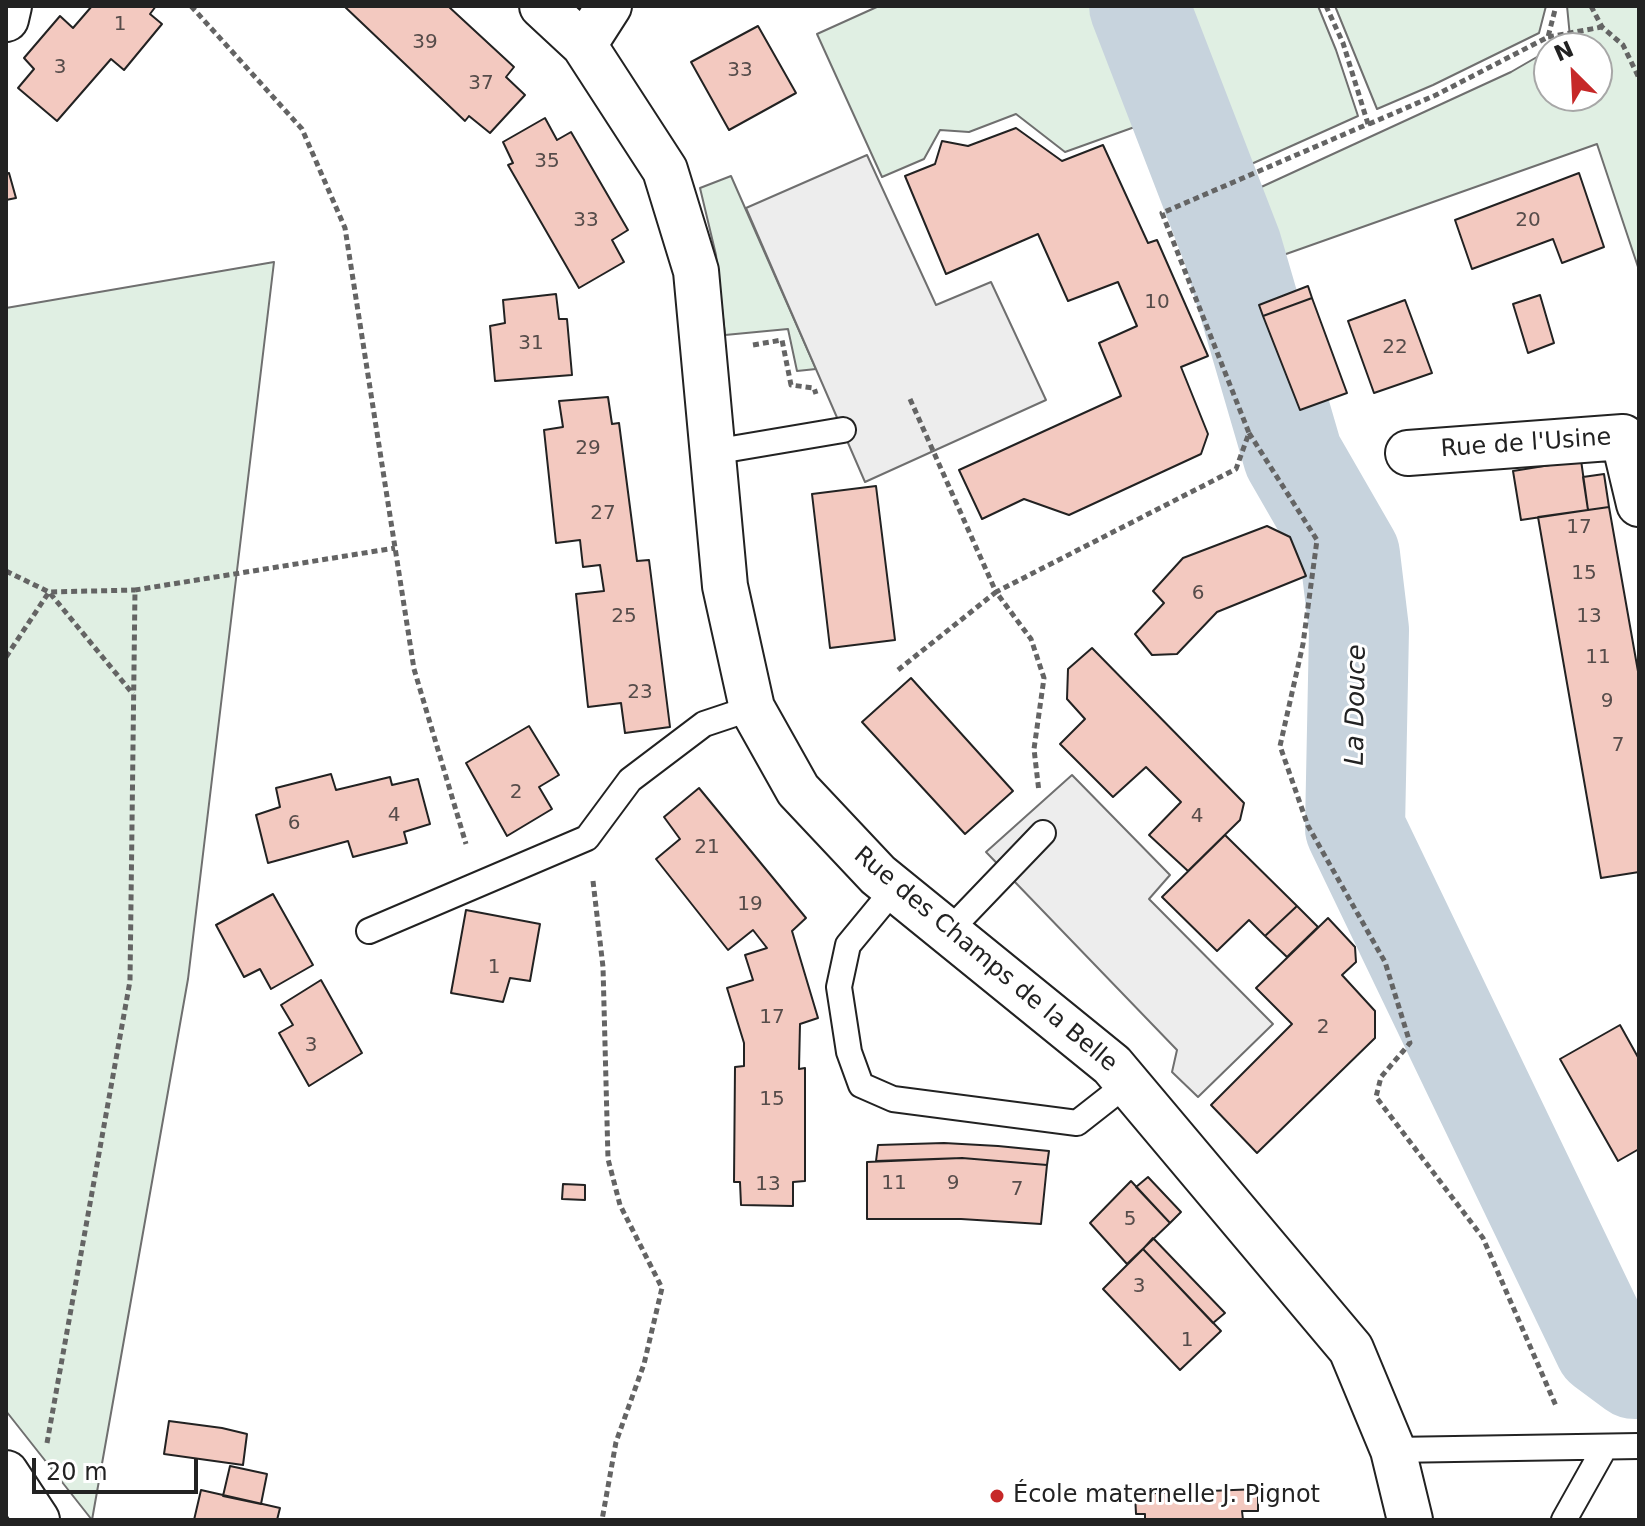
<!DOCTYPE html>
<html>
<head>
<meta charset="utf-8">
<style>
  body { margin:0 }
  #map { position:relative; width:1645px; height:1526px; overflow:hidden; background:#fff; font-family:"DejaVu Sans",sans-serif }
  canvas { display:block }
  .frame { position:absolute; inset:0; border:8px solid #222; pointer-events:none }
  .north { position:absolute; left:1533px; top:32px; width:80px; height:80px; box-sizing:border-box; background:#fff; border:2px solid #a7a7a7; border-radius:50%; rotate:336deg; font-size:22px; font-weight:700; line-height:32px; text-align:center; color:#222 }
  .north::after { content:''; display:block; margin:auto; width:28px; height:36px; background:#c62828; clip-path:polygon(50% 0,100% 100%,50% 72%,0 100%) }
  .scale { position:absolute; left:32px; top:1458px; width:166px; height:36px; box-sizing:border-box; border:4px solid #222; border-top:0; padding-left:10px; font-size:24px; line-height:28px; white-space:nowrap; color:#222; -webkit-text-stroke:6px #fff; paint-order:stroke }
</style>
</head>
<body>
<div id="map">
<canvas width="1645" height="1526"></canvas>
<div class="frame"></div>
<div class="north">N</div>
<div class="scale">20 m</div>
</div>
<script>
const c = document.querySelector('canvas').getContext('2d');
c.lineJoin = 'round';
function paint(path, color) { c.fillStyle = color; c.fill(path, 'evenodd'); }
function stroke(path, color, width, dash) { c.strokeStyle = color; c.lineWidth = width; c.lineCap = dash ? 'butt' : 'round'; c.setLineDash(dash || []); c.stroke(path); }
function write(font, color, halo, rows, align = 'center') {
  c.font = font + ' "DejaVu Sans",sans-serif'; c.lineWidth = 6; c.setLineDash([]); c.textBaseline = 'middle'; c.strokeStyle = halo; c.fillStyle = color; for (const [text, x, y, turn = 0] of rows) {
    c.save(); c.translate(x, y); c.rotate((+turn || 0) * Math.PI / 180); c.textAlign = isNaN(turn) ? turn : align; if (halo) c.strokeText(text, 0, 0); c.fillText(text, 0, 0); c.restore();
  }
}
const green = new Path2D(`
  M 879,6 L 1098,6 L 1143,124 L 1065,152 L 1016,114 L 969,132 L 940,130 L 924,159 L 882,177 L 817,34 Z
  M 1149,6 L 1318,6 L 1336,50 L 1358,116 L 1218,179 Z
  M 1335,6 L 1546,6 L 1539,33 L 1433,85 L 1377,109 Z
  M 1567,6 L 1639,6 L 1639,270 L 1597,144 L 1255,265 L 1233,200 L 1511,72 L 1549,50 L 1549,96 L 1597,96 L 1597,48 L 1552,48 L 1570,37 Z
  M 731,176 L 816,369 L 797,371 L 788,329 L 725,335 L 716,255 L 700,188 Z
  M 274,262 L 188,979 L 92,1520 L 6,1411 L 6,308 Z`);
const parking = new Path2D(`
  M 867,155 L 936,305 L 991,282 L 1046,400 L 865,482 L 746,208 Z
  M 1072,775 L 1170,875 L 1149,899 L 1273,1024 L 1198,1097 L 1172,1072 L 1177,1050 L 986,852 Z`);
const river = new Path2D(`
  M 1139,6 L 1232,247 L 1293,456 L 1350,555 L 1359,630 L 1355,828 L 1604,1346 L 1635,1369 L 1639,1369`);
const building = new Path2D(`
  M 92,6 L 156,6 L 150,14 L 162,24 L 124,70 L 111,59 L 57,121 L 18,88 L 34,69 L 24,58 L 60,16 L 73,28 Z
  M 344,6 L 448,6 L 514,67 L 506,77 L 525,95 L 490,133 L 469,116 L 465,121 Z
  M 758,26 L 796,93 L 729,130 L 691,62 Z
  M 545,118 L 557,140 L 571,132 L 628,230 L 612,240 L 624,262 L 579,288 L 508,165 L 513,163 L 503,142 Z
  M 1016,128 L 1062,161 L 1103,145 L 1148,243 L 1157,240 L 1208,356 L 1181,367 L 1208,434 L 1201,454 L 1069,515 L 1024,499 L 982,519 L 959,470 L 1121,396 L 1099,343 L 1137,326 L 1118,282 L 1068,301 L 1038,234 L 946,274 L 905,176 L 935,164 L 942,141 L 968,146 Z
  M 9,173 L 16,198 L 6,200 L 6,174 Z
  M 1579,173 L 1604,247 L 1562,263 L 1553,239 L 1472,269 L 1455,220 Z
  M 1308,286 L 1312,298 L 1263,316 L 1259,305 Z
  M 556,294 L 559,319 L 567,319 L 572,375 L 495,381 L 490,326 L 505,323 L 503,300 Z
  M 1540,295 L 1554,343 L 1528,353 L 1513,304 Z
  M 1312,298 L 1347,393 L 1300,410 L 1263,316 Z
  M 1405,300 L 1432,373 L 1374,393 L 1348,321 Z
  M 608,397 L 612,424 L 619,423 L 637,561 L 649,560 L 670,727 L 625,733 L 621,703 L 588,707 L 576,594 L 604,591 L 600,565 L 583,567 L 580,540 L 556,543 L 544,430 L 563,427 L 559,401 Z
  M 1581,460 L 1588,510 L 1521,520 L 1513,471 Z
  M 1604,474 L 1609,507 L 1588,510 L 1583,477 Z
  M 876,486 L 895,640 L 830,648 L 812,494 Z
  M 1609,507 L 1639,677 L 1639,872 L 1601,878 L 1538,517 Z
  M 1267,526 L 1290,537 L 1306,576 L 1217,612 L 1177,654 L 1152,655 L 1135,634 L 1164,603 L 1153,591 L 1183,558 Z
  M 1092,648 L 1244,803 L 1240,820 L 1188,871 L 1149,835 L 1181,802 L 1146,767 L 1113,797 L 1060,744 L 1085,719 L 1067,699 L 1068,669 Z
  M 911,678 L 1013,791 L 965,834 L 862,722 Z
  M 529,726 L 559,775 L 539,787 L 552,809 L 507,836 L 466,763 Z
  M 331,774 L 336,790 L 390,777 L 392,785 L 418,779 L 430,824 L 404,832 L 407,843 L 353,857 L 348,841 L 268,863 L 256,815 L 280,807 L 276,788 Z
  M 699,788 L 806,918 L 792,931 L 818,1018 L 800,1024 L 799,1069 L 805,1068 L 805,1181 L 793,1182 L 793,1206 L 741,1205 L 740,1182 L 734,1182 L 735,1067 L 744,1066 L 744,1043 L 727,988 L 753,980 L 745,955 L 767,948 L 753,930 L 728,950 L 656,859 L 680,839 L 664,817 Z
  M 1225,835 L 1297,906 L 1265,936 L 1249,920 L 1217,951 L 1162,897 Z
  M 273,894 L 313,965 L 271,989 L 260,969 L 244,977 L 216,925 Z
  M 1297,906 L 1318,927 L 1287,957 L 1265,936 Z
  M 466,910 L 540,924 L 530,981 L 510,978 L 503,1002 L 451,993 Z
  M 1328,918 L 1355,947 L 1356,962 L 1342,975 L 1375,1011 L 1375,1038 L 1257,1153 L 1211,1105 L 1292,1024 L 1256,988 Z
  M 321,980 L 362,1053 L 309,1086 L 279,1033 L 293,1025 L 281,1005 Z
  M 1620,1025 L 1639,1059 L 1639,1149 L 1618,1161 L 1560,1059 Z
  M 944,1143 L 998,1146 L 1049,1151 L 1047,1165 L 962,1158 L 876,1161 L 878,1145 Z
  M 962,1158 L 1047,1165 L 1041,1224 L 961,1219 L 867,1219 L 867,1162 Z
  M 1148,1177 L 1181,1212 L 1170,1223 L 1136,1187 Z
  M 1131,1181 L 1170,1223 L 1127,1264 L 1090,1223 Z
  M 563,1184 L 585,1185 L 585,1200 L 562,1199 Z
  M 1153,1238 L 1225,1313 L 1213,1323 L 1143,1249 Z
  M 1143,1249 L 1221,1331 L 1180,1370 L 1103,1289 Z
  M 169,1421 L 222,1428 L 247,1434 L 243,1465 L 164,1454 Z
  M 230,1466 L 267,1474 L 261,1504 L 223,1496 Z
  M 1258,1489 L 1258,1511 L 1242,1511 L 1243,1520 L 1145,1520 L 1145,1514 L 1136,1514 L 1135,1494 Z
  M 201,1490 L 280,1508 L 277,1520 L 194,1520 Z`);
const path = new Path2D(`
  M 191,6 L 302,129 L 345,228 L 414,669 L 466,844
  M 1591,6 L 1602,27 L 1623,45 L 1639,78
  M 1548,37 L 1602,27
  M 1369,124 L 1436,95 L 1548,37 L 1556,6
  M 753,345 L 782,340 L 791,385 L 814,388 L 816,394
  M 910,399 L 996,592 L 1236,469 L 1249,433 L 1162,213 L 1368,124 L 1343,43 L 1326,6
  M 1249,433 L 1317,540 L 1303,644 L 1280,746 L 1308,826 L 1385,962 L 1410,1043 L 1381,1077 L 1376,1097 L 1483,1238 L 1556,1406
  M 6,571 L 49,592 L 135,590
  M 6,657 L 49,592 L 133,694
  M 898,670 L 996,592 L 1031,639 L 1044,678 L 1034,749 L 1039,792
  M 593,881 L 603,967 L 608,1159 L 620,1205 L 662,1288 L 644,1364 L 616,1442 L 602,1520
  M 47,1443 L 130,981 L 135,590 L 395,548`);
const lane = new Path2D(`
  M 713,452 L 843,430
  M 895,888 L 848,945 L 839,987 L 849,1052 L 861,1085 L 893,1099 L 1077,1123 L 1128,1083
  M 369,931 L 587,838 L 630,780 L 704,724 L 752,708
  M 948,932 L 1043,833
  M 1393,1450 L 1639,1446
  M 1564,1520 L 1605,1447`);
const street = new Path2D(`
  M 542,6 L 584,45 L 665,170 L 696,271 L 725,586 L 752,708 L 798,790 L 878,875 L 1112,1065 L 1351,1349 L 1393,1450 L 1410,1520
  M 6,19 L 9,6
  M 584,45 L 609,6
  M 1408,453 L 1623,437 L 1639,504`);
const secondary = new Path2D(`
  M 6,1473 L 37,1520`);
const markers = [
  [997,1496,8,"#c62828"]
];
const numberNames = [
  ["1",120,25],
  ["39",425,43],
  ["3",60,68],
  ["33",740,71],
  ["37",481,84],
  ["35",547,162],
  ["33",586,221],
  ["20",1528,221],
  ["10",1157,303],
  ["31",531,344],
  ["22",1395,348],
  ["29",588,449],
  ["27",603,514],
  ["17",1579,528],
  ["15",1584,574],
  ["6",1198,594],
  ["25",624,617],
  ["13",1589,617],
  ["11",1598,658],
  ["23",640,693],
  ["9",1607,702],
  ["7",1618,746],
  ["2",516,793],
  ["4",394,816],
  ["4",1197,817],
  ["6",294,824],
  ["21",707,848],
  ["19",750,905],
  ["1",494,968],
  ["17",772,1018],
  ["2",1323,1028],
  ["3",311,1046],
  ["15",772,1100],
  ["11",894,1184],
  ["9",953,1184],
  ["13",768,1185],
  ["7",1017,1190],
  ["5",1130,1220],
  ["3",1139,1287],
  ["1",1187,1341]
];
const streetNames = [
  ["Rue de l'Usine",1526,444,-4],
  ["Rue des Champs de la Belle",985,960,40]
];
const poiNames = [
  ["École maternelle J. Pignot",1013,1496]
];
const waterNames = [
  ["La Douce",1357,705,-89]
];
paint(green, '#e0efe3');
stroke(green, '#6f6f6f', 2);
paint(parking, '#ededed');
stroke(parking, '#6f6f6f', 2);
stroke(river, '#c7d3dd', 100);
paint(building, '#f3c9c0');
stroke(building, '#222', 2);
stroke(lane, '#222', 28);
stroke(street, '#222', 48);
stroke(secondary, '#222', 48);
stroke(path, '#646464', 5, [6, 4]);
stroke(lane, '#fff', 24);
stroke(street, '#fff', 44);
stroke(secondary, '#fff', 44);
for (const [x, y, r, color] of markers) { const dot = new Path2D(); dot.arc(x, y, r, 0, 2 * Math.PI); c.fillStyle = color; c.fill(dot); stroke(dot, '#fff', 3); }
write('20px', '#564c4a', null, numberNames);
write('24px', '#222', '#fff', streetNames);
write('24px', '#222', '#fff', poiNames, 'left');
write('italic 26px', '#222', '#fff', waterNames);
</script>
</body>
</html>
